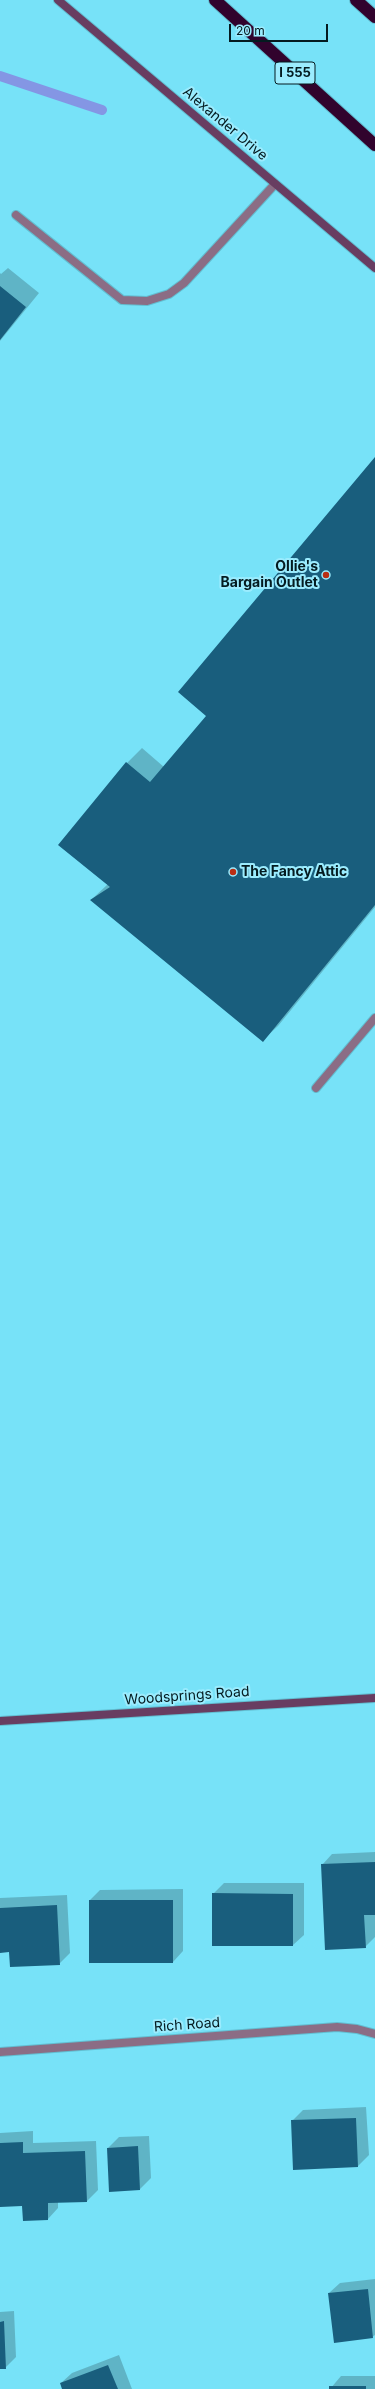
<!DOCTYPE html>
<html>
<head>
<meta charset="utf-8">
<style>
  body { margin:0 }
  #map { position:relative; width:375px; height:2389px; overflow:hidden; background:#77e2f8; font-family:Inter,sans-serif }
  canvas { display:block }
  .scale { position:absolute; left:229px; top:24px; width:99px; height:18px; box-sizing:border-box; border:2px solid #041b20; border-top:0; padding-left:5px; font-size:12px; line-height:14px; white-space:nowrap; color:#041b20; -webkit-text-stroke:3px #9becfe; paint-order:stroke }
</style>
</head>
<body>
<div id="map">
<canvas width="375" height="2389"></canvas>
<div class="scale">20 m</div>
</div>
<script>
const c = document.querySelector('canvas').getContext('2d');
c.lineJoin = 'round';
function paint(path, color) { c.fillStyle = color; c.fill(path, 'evenodd'); }
function stroke(path, color, width, dash) { c.strokeStyle = color; c.lineWidth = width; c.lineCap = dash ? 'butt' : 'round'; c.setLineDash(dash || []); c.stroke(path); }
function write(font, color, halo, rows, align = 'center') {
  c.font = font + ' Inter,sans-serif'; c.lineWidth = 4; c.setLineDash([]); c.textBaseline = 'middle'; c.strokeStyle = halo; c.fillStyle = color; for (const [text, x, y, turn = 0] of rows) {
    c.save(); c.translate(x, y); c.rotate((+turn || 0) * Math.PI / 180); c.textAlign = isNaN(turn) ? turn : align; if (halo) c.strokeText(text, 0, 0); c.fillText(text, 0, 0); c.restore();
  }
}
const shadow = new Path2D(`
  M 8,268 L 39,293 L 0,341 L 0,273 L 1,274 Z
  M 375,459 L 375,907 L 278,1026 L 263,1040 L 91,900 L 108,884 L 127,763 L 142,748 L 164,767 L 207,716 Z
  M 375,1852 L 375,1937 L 365,1947 L 322,1865 L 332,1854 Z
  M 224,1883 L 304,1883 L 304,1935 L 293,1945 L 213,1945 L 213,1894 Z
  M 183,1889 L 183,1951 L 173,1962 L 90,1900 L 100,1890 Z
  M 67,1895 L 70,1953 L 59,1964 L 10,1951 L 0,1952 L 0,1898 Z
  M 366,2107 L 369,2155 L 358,2166 L 292,2121 L 303,2110 Z
  M 33,2131 L 33,2143 L 96,2141 L 98,2190 L 87,2201 L 58,2201 L 58,2208 L 48,2219 L 23,2205 L 0,2206 L 0,2133 Z
  M 149,2136 L 151,2178 L 140,2189 L 108,2148 L 119,2137 Z
  M 375,2279 L 375,2335 L 372,2337 L 329,2293 L 340,2283 Z
  M 14,2311 L 16,2357 L 5,2368 L 0,2368 L 0,2312 Z
  M 119,2355 L 132,2389 L 63,2389 L 61,2383 L 72,2373 Z
  M 341,2376 L 375,2376 L 375,2389 L 330,2389 Z`);
const stream = new Path2D(`
  M 0,76 L 102,110`);
const building = new Path2D(`
  M 0,286 L 26,307 L 0,340 Z
  M 375,457 L 375,905 L 263,1042 L 90,900 L 110,887 L 58,845 L 126,762 L 150,782 L 206,716 L 178,692 Z
  M 375,1862 L 375,1915 L 364,1915 L 366,1948 L 325,1950 L 321,1864 Z
  M 212,1893 L 293,1894 L 293,1946 L 212,1946 Z
  M 89,1900 L 173,1900 L 173,1963 L 89,1963 Z
  M 57,1905 L 60,1965 L 10,1967 L 9,1952 L 0,1953 L 0,1908 Z
  M 356,2118 L 358,2167 L 293,2170 L 291,2120 Z
  M 23,2142 L 23,2153 L 85,2151 L 87,2202 L 48,2203 L 48,2220 L 23,2221 L 22,2206 L 0,2207 L 0,2143 Z
  M 138,2146 L 140,2190 L 109,2192 L 107,2148 Z
  M 368,2289 L 373,2338 L 334,2343 L 328,2293 Z
  M 4,2321 L 6,2369 L 0,2369 L 0,2322 Z
  M 108,2365 L 118,2389 L 62,2389 L 60,2383 Z
  M 329,2386 L 366,2386 L 366,2389 L 329,2389 Z`);
const lane = new Path2D(`
  M 16,215 L 122,300 L 147,301 L 169,294 L 184,283 L 275,184
  M 316,1088 L 375,1018`);
const street = new Path2D(`
  M 0,2052 L 337,2027 L 357,2029 L 375,2034`);
const secondary = new Path2D(`
  M 58,0 L 375,268
  M 0,1721 L 375,1698`);
const highway = new Path2D(`
  M 215,0 L 375,145
  M 356,0 L 375,17`);
const markers = [
  [326,575,4,"#ba2e13"],
  [233,872,4,"#ba2e13"]
];
const shields = [
  [295,73,40]
];
const shieldNames = [
  ["I 555",295,73]
];
const streetNames = [
  ["Alexander Drive",225,124,40],
  ["Woodsprings Road",187,1696,-4],
  ["Rich Road",187,2025,-4]
];
const poiNames = [
  ["Ollie's",318,567],
  ["Bargain Outlet",318,583],
  ["The Fancy Attic",241,872,"left"]
];
paint(shadow, '#0003');
stroke(stream, '#8496e4', 10);
paint(building, '#195e7d');
stroke(lane, '#62bed1', 10);
stroke(street, '#62bed1', 10);
stroke(secondary, '#62bed1', 10);
stroke(highway, '#62bed1', 14);
stroke(lane, '#8b6d85', 8);
stroke(street, '#8b6d85', 8);
stroke(secondary, '#683d61', 8);
stroke(highway, '#31032d', 12);
for (const [x, y, r, color] of markers) { const dot = new Path2D(); dot.arc(x, y, r, 0, 2 * Math.PI); c.fillStyle = color; c.fill(dot); stroke(dot, '#9becfe', 1.5); }
for (const [x, y, w] of shields) { const box = new Path2D(); box.roundRect(x - w / 2, y - 11, w, 22, 3); c.fillStyle = '#9becfe'; c.fill(box); stroke(box, '#041b20', 1); }
write('bold 13px', '#041b20', null, shieldNames);
write('14px', '#041b20', '#9becfe', streetNames);
write('bold 14px', '#041b20', '#9becfe', poiNames, 'right');
</script>
</body>
</html>
